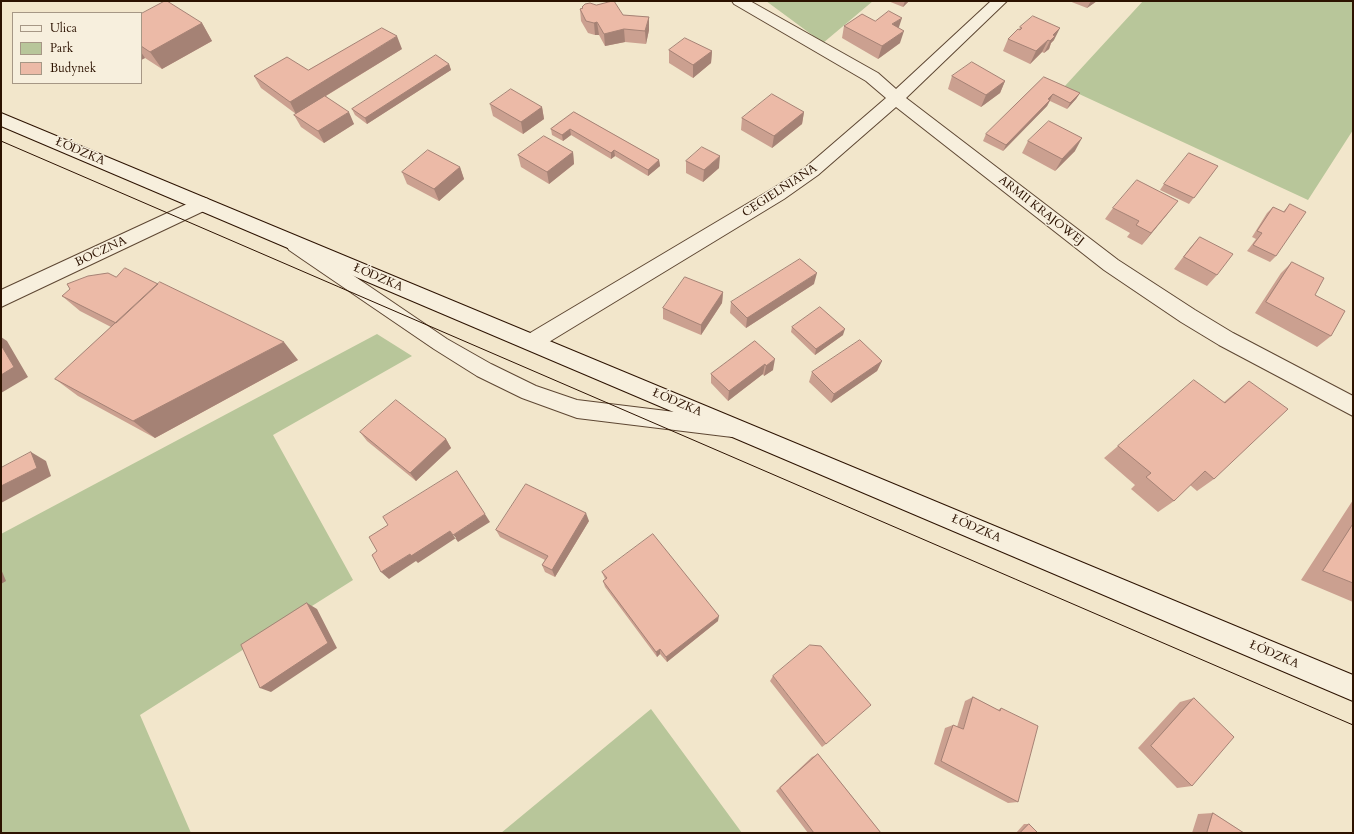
<!DOCTYPE html>
<html>
<head>
<meta charset="utf-8">
<style>
  body { margin:0 }
  #map { position:relative; width:1354px; height:834px; overflow:hidden; background:#f2e6cb; font-family:Cardo,serif }
  canvas { display:block }
  .frame { position:absolute; inset:0; border:2px solid #2c1200; pointer-events:none }
  .legend { position:absolute; left:12px; top:12px; width:130px; height:72px; box-sizing:border-box; background:#f7efdd; border:1px solid #a69785; margin:0; padding:5px 7px; list-style:none; font-size:12px; color:#2c1200 }
  .legend li { display:flex; align-items:center; gap:8px; height:20px }
  .legend b { width:20px; border:1px solid #a69785 }
</style>
</head>
<body>
<div id="map">
<canvas width="1354" height="834"></canvas>
<div class="frame"></div>
<ul class="legend">
<li><b style="height:5px;background:#f7efdd"></b>Ulica</li>
<li><b style="height:11px;background:#b8c69a"></b>Park</li>
<li><b style="height:11px;background:#ecbaa7"></b>Budynek</li>
</ul>
</div>
<script>
const c = document.querySelector('canvas').getContext('2d');
c.lineJoin = 'round';
function paint(path, color) { c.fillStyle = color; c.fill(path, 'evenodd'); }
function stroke(path, color, width, dash) { c.strokeStyle = color; c.lineWidth = width; c.lineCap = dash ? 'butt' : 'round'; c.setLineDash(dash || []); c.stroke(path); }
function write(font, color, halo, rows, align = 'center') {
  c.font = font + ' Cardo,serif'; c.lineWidth = 3; c.setLineDash([]); c.textBaseline = 'middle'; c.strokeStyle = halo; c.fillStyle = color; for (const [text, x, y, turn = 0] of rows) {
    c.save(); c.translate(x, y); c.rotate((+turn || 0) * Math.PI / 180); c.textAlign = isNaN(turn) ? turn : align; if (halo) c.strokeText(text, 0, 0); c.fillText(text, 0, 0); c.restore();
  }
}
const green = new Path2D(`
  M 766,1 L 873,1 L 823,43 Z
  M 1143,1 L 1353,1 L 1353,130 L 1308,200 L 1064,87 Z
  M 377,334 L 412,356 L 273,435 L 353,580 L 140,715 L 191,833 L 1,833 L 1,534 Z
  M 651,709 L 742,833 L 501,833 Z`);
const service = new Path2D(`
  M 295,239 L 301,240 L 447,339 L 491,364 L 536,386 L 577,400 L 732,419 L 739,422 L 742,428 L 739,434 L 732,437 L 577,418 L 522,398 L 477,376 L 434,349 L 302,259 L 289,250 L 286,245 L 289,240 Z`);
const minor = new Path2D(`
  M 732,1 L 750,1 L 878,73 L 896,89 L 991,1 L 1007,1 L 906,98 L 1118,260 L 1195,310 L 1233,333 L 1353,396 L 1353,416 L 1219,345 L 1181,322 L 1104,270 L 896,107 L 818,175 L 784,199 L 539,348 L 532,350 L 525,348 L 522,342 L 525,336 L 772,189 L 806,167 L 886,98 L 866,81 L 734,4 Z
  M 202,197 L 208,199 L 211,204 L 208,209 L 1,307 L 1,290 Z`);
const secondary = new Path2D(`
  M 1,113 L 1353,675 L 1353,701 L 1,126 Z`);
const tram = new Path2D(`
  M 1,141 L 1353,725`);
const wall = new Path2D(`
  M 888,1 L 909,1 L 903,7 Z
  M 1069,1 L 1097,1 L 1087,8 Z
  M 582,7 L 623,15 L 649,17 L 649,30 L 646,44 L 625,42 L 605,46 L 599,35 L 595,35 L 588,33 L 581,21 L 580,9 L 582,8 Z
  M 141,14 L 202,23 L 212,41 L 162,69 L 145,58 L 141,60 Z
  M 875,21 L 899,28 L 900,43 L 878,59 L 842,38 L 844,26 Z
  M 1020,27 L 1054,40 L 1051,43 L 1049,49 L 1044,53 L 1042,52 L 1030,64 L 1003,51 L 1008,39 L 1019,30 Z
  M 402,49 L 326,96 L 354,124 L 324,143 L 301,127 L 294,115 L 296,114 L 261,88 L 254,76 L 308,70 Z
  M 669,50 L 712,51 L 711,63 L 693,78 L 669,63 Z
  M 449,64 L 451,70 L 367,124 L 355,115 L 352,109 Z
  M 952,76 L 1005,81 L 1000,93 L 981,107 L 948,89 Z
  M 1044,77 L 1080,93 L 1076,99 L 1067,109 L 1050,101 L 1047,106 L 1003,151 L 983,141 L 986,134 Z
  M 490,104 L 542,107 L 544,119 L 523,134 L 493,116 Z
  M 574,112 L 659,160 L 660,166 L 648,176 L 615,156 L 611,159 L 571,135 L 563,141 L 552,135 L 551,129 Z
  M 804,112 L 802,124 L 772,148 L 741,130 L 742,118 Z
  M 1028,141 L 1075,151 L 1055,171 L 1022,153 Z
  M 573,152 L 574,164 L 549,184 L 521,167 L 518,155 Z
  M 686,161 L 719,168 L 703,182 L 686,173 Z
  M 1218,166 L 1189,204 L 1160,190 L 1164,184 Z
  M 460,167 L 464,179 L 439,201 L 407,184 L 402,172 Z
  M 1290,204 L 1276,256 L 1270,262 L 1247,251 L 1256,239 L 1252,237 L 1267,213 L 1273,207 L 1283,212 Z
  M 1113,208 L 1169,212 L 1142,245 L 1127,237 L 1130,233 L 1105,219 Z
  M 1200,237 L 1217,275 L 1207,286 L 1174,269 L 1190,248 Z
  M 1292,262 L 1331,336 L 1317,347 L 1255,313 L 1281,273 Z
  M 814,284 L 746,328 L 730,313 L 731,302 Z
  M 723,292 L 722,303 L 701,335 L 663,319 L 663,308 Z
  M 62,296 L 298,360 L 155,438 L 78,396 L 55,379 L 111,327 L 80,311 Z
  M 792,327 L 843,335 L 815,355 L 791,332 Z
  M 755,341 L 773,370 L 764,376 L 763,374 L 728,401 L 711,383 L 711,374 Z
  M 882,361 L 877,371 L 831,403 L 809,382 L 812,372 Z
  M 1249,381 L 1214,479 L 1197,491 L 1190,485 L 1174,501 L 1158,512 L 1131,489 L 1135,485 L 1104,458 L 1118,446 L 1224,402 Z
  M 360,432 L 446,439 L 451,448 L 416,481 L 367,441 Z
  M 1353,500 L 1353,602 L 1301,580 Z
  M 589,521 L 555,577 L 545,572 L 542,565 L 545,560 L 500,537 L 496,530 Z
  M 602,572 L 718,621 L 667,662 L 660,654 L 657,657 L 605,587 L 603,581 L 605,579 Z
  M 773,676 L 826,744 L 822,747 L 770,681 Z
  M 973,697 L 998,710 L 1001,708 L 1018,802 L 1008,803 L 934,764 L 945,728 L 953,725 L 957,727 L 965,701 Z
  M 1194,698 L 1192,786 L 1177,788 L 1138,748 L 1180,702 Z
  M 818,754 L 881,833 L 808,833 L 776,791 L 812,757 Z
  M 1213,813 L 1244,833 L 1192,833 L 1198,814 Z
  M 1024,824 L 1029,824 L 1038,833 L 1016,833 Z`);
const shadedWall = new Path2D(`
  M 905,1 L 909,1 L 903,7 Z
  M 1091,1 L 1097,1 L 1087,8 Z
  M 649,17 L 649,30 L 646,44 L 645,31 Z
  M 902,18 L 898,30 L 892,24 Z
  M 597,22 L 599,35 L 595,35 L 594,23 Z
  M 202,23 L 212,41 L 162,69 L 150,52 Z
  M 1060,28 L 1054,40 L 1051,43 L 1049,49 L 1044,53 L 1053,35 Z
  M 624,29 L 625,42 L 605,46 L 604,34 Z
  M 904,31 L 900,43 L 878,59 L 882,46 Z
  M 397,36 L 402,49 L 296,114 L 290,102 Z
  M 1048,40 L 1042,52 L 1030,64 L 1036,51 Z
  M 712,51 L 711,63 L 693,78 L 693,65 Z
  M 141,52 L 145,58 L 141,60 Z
  M 449,64 L 451,70 L 367,124 L 365,118 Z
  M 1005,81 L 1000,93 L 981,107 L 986,95 Z
  M 1080,93 L 1076,99 L 1067,109 L 1070,103 Z
  M 1053,94 L 1047,106 L 1003,151 L 1006,145 Z
  M 542,107 L 544,119 L 523,134 L 521,122 Z
  M 349,112 L 354,124 L 324,143 L 318,131 Z
  M 804,112 L 802,124 L 772,148 L 774,136 Z
  M 570,129 L 571,135 L 563,141 L 562,135 Z
  M 1082,138 L 1075,151 L 1055,171 L 1062,159 Z
  M 614,150 L 615,156 L 611,159 L 611,153 Z
  M 573,152 L 574,164 L 549,184 L 547,172 Z
  M 720,156 L 719,168 L 703,182 L 704,170 Z
  M 659,160 L 660,166 L 648,176 L 648,170 Z
  M 460,167 L 464,179 L 439,201 L 434,189 Z
  M 1178,201 L 1142,245 L 1151,233 Z
  M 817,273 L 814,284 L 746,328 L 747,318 Z
  M 723,292 L 722,303 L 701,335 L 701,325 Z
  M 845,329 L 843,335 L 815,355 L 816,349 Z
  M 1,337 L 7,341 L 28,377 L 1,393 Z
  M 284,342 L 298,360 L 155,438 L 133,421 Z
  M 775,359 L 773,370 L 764,376 L 766,366 Z
  M 882,361 L 877,371 L 831,403 L 834,394 Z
  M 765,364 L 763,374 L 728,401 L 729,391 Z
  M 446,439 L 451,448 L 416,481 L 410,473 Z
  M 31,452 L 46,461 L 51,476 L 1,503 L 1,486 Z
  M 586,513 L 589,521 L 555,577 L 552,570 Z
  M 485,514 L 490,522 L 458,542 L 453,535 Z
  M 450,531 L 456,538 L 418,563 L 416,561 L 389,579 L 381,572 L 410,554 Z
  M 1,569 L 6,581 L 1,584 Z
  M 307,603 L 317,609 L 337,648 L 271,692 L 260,688 Z
  M 719,616 L 718,621 L 667,662 L 666,657 Z
  M 660,649 L 660,654 L 657,657 L 656,652 Z`);
const building = new Path2D(`
  M 165,1 L 167,1 L 202,23 L 150,52 L 141,46 L 141,14 Z
  M 614,1 L 623,15 L 649,17 L 645,31 L 624,29 L 604,34 L 597,22 L 594,23 L 586,21 L 580,9 L 583,8 L 582,7 L 585,4 L 590,3 L 596,5 Z
  M 889,11 L 902,18 L 892,24 L 904,31 L 882,46 L 844,26 L 862,14 L 875,21 Z
  M 1033,16 L 1060,28 L 1053,35 L 1055,36 L 1050,41 L 1048,40 L 1036,51 L 1008,39 L 1018,29 L 1020,30 L 1022,28 L 1020,27 Z
  M 382,28 L 397,36 L 290,102 L 254,76 L 287,57 L 308,70 Z
  M 685,38 L 712,51 L 693,65 L 669,50 Z
  M 436,55 L 449,64 L 365,118 L 352,109 Z
  M 972,62 L 1005,81 L 986,95 L 952,76 Z
  M 1044,77 L 1080,93 L 1070,103 L 1053,94 L 1048,99 L 1050,100 L 1006,145 L 986,134 Z
  M 511,89 L 542,107 L 521,122 L 490,104 Z
  M 772,94 L 804,112 L 774,136 L 742,118 Z
  M 325,96 L 349,112 L 318,131 L 294,115 Z
  M 574,112 L 659,160 L 648,170 L 614,150 L 611,153 L 570,129 L 562,135 L 551,129 Z
  M 1049,121 L 1082,138 L 1062,159 L 1028,141 Z
  M 544,136 L 573,152 L 547,172 L 518,155 Z
  M 702,147 L 720,156 L 704,170 L 686,161 Z
  M 428,150 L 460,167 L 434,189 L 402,172 Z
  M 1189,153 L 1218,166 L 1194,198 L 1164,184 Z
  M 1137,180 L 1178,201 L 1151,233 L 1136,225 L 1139,221 L 1113,208 Z
  M 1290,204 L 1306,212 L 1276,256 L 1253,245 L 1262,233 L 1257,231 L 1273,207 L 1284,212 Z
  M 1200,237 L 1233,254 L 1217,275 L 1184,257 Z
  M 800,259 L 817,273 L 747,318 L 731,302 Z
  M 1292,262 L 1324,278 L 1315,295 L 1345,311 L 1331,336 L 1266,302 Z
  M 125,268 L 158,284 L 116,323 L 62,296 L 70,289 L 67,284 L 88,276 L 108,273 L 116,277 Z
  M 685,277 L 723,292 L 701,325 L 663,308 Z
  M 160,282 L 284,342 L 133,421 L 55,379 Z
  M 820,307 L 845,329 L 816,349 L 792,327 Z
  M 860,340 L 882,361 L 834,394 L 812,372 Z
  M 755,341 L 775,359 L 766,366 L 765,364 L 729,391 L 711,374 Z
  M 1,345 L 14,367 L 1,375 Z
  M 1194,380 L 1225,403 L 1249,381 L 1288,409 L 1214,479 L 1205,471 L 1174,501 L 1146,477 L 1151,473 L 1118,446 Z
  M 396,400 L 446,439 L 410,473 L 360,432 Z
  M 31,452 L 37,468 L 1,486 L 1,468 Z
  M 457,471 L 485,514 L 453,535 L 450,531 L 411,556 L 410,554 L 381,572 L 372,555 L 377,551 L 369,537 L 388,525 L 383,517 Z
  M 526,484 L 586,513 L 552,570 L 542,565 L 548,556 L 496,530 Z
  M 1353,524 L 1353,583 L 1323,571 Z
  M 653,534 L 719,616 L 666,657 L 660,649 L 656,652 L 603,581 L 607,578 L 602,572 Z
  M 307,603 L 328,643 L 260,688 L 241,645 Z
  M 810,645 L 821,646 L 871,705 L 826,744 L 773,676 Z
  M 973,697 L 1000,711 L 1001,708 L 1038,726 L 1018,802 L 941,761 L 953,725 L 963,729 Z
  M 1194,698 L 1234,737 L 1192,786 L 1151,746 Z
  M 818,754 L 881,833 L 814,833 L 780,788 Z
  M 1213,813 L 1244,833 L 1207,833 Z
  M 1029,824 L 1038,833 L 1020,833 Z`);
const streetNames = [
  ["ŁÓDZKA",80,152,23],
  ["CEGIELNIANA",780,191,-33],
  ["ARMII KRAJOWEJ",1041,211,38],
  ["BOCZNA",101,252,-25],
  ["ŁÓDZKA",378,278,23],
  ["ŁÓDZKA",677,403,23],
  ["ŁÓDZKA",976,529,23],
  ["ŁÓDZKA",1274,655,23]
];
paint(green, '#b8c69a');
stroke(service, '#5e4733', 2);
stroke(minor, '#5e4733', 2);
stroke(secondary, '#2c1200', 2);
paint(service, '#f7efdd');
paint(minor, '#f7efdd');
paint(secondary, '#f7efdd');
stroke(tram, '#2c1200', 1);
paint(wall, '#cba090');
paint(shadedWall, '#a58275');
paint(building, '#ecbaa7');
stroke(building, '#a58275', 1);
write('12px', '#2c1200', '#f7efdd', streetNames);
</script>
</body>
</html>
